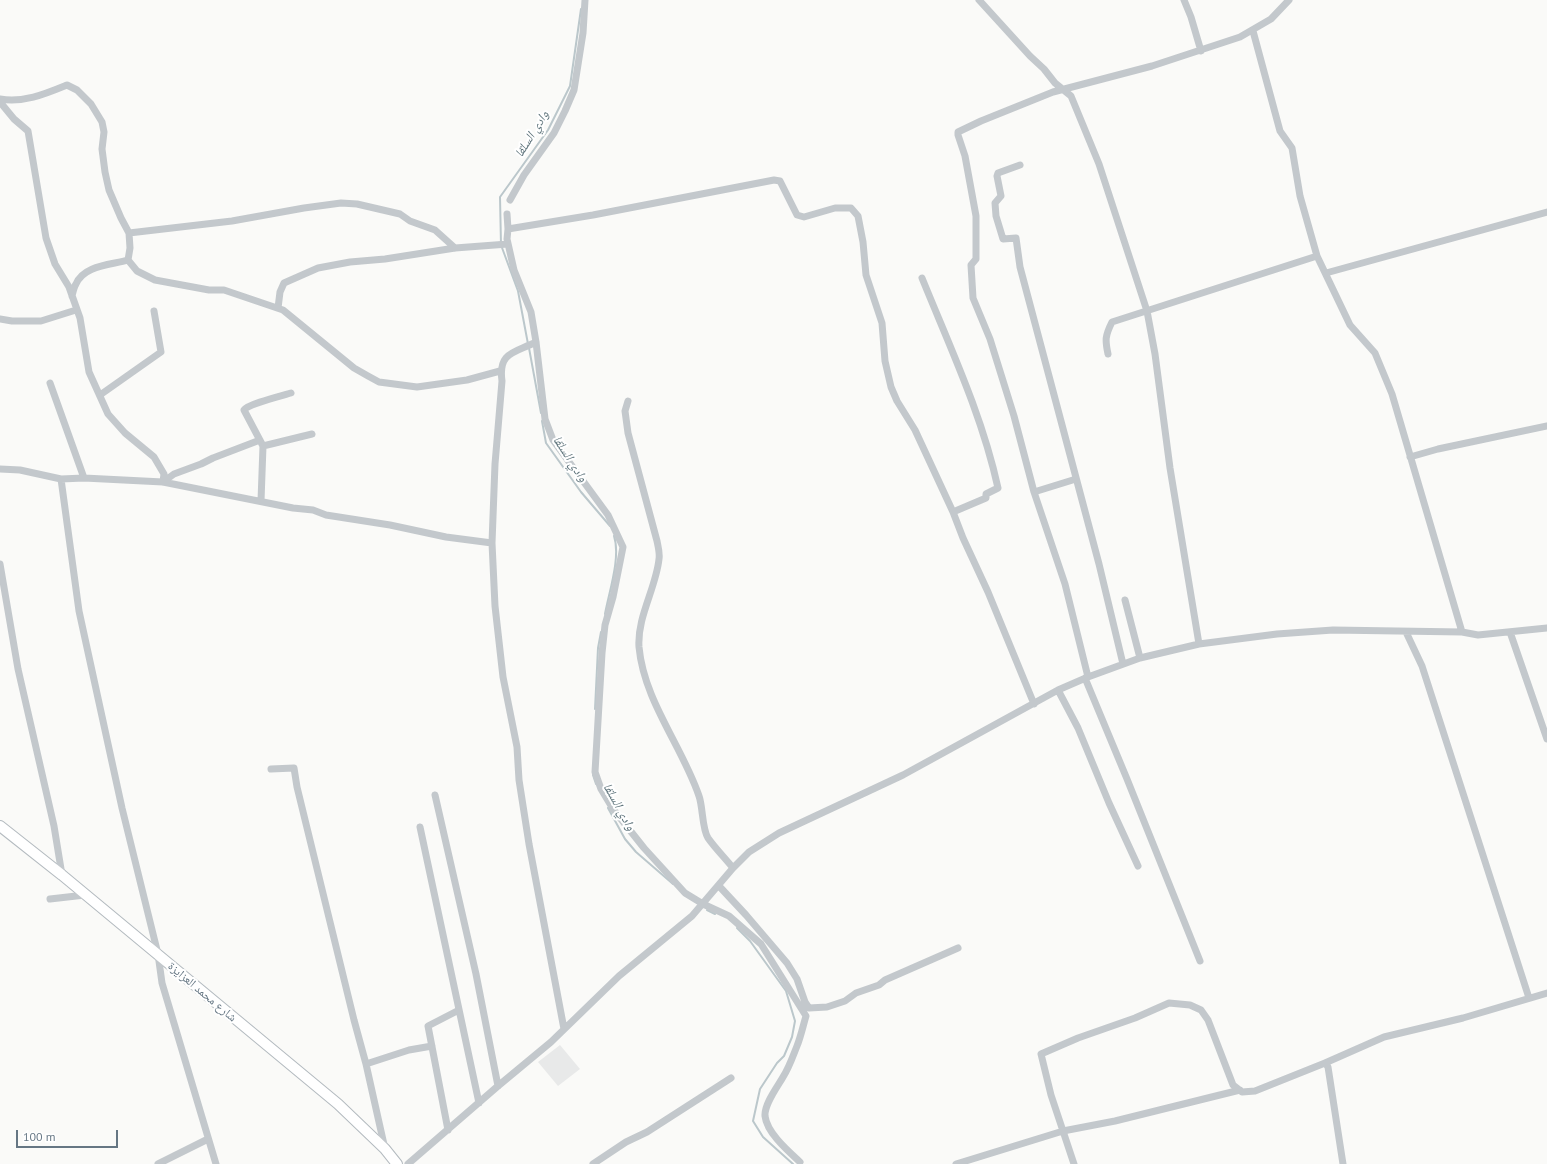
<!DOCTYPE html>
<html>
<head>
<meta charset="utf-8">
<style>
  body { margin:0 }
  #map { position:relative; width:1547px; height:1164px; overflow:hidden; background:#fafaf8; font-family:"PT Sans",sans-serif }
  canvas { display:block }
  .scale { position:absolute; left:16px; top:1130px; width:102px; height:18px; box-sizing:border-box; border:2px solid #657683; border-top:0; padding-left:5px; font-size:12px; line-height:14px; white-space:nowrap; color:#657683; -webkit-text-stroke:3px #fff; paint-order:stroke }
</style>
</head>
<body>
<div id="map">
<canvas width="1547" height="1164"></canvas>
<div class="scale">100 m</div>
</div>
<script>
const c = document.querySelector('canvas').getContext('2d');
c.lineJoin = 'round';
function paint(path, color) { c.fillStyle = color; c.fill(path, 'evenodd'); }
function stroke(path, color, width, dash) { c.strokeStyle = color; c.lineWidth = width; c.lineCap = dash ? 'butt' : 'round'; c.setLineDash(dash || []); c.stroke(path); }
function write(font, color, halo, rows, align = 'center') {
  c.font = font + ' "PT Sans","Noto Naskh Arabic",sans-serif'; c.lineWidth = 4; c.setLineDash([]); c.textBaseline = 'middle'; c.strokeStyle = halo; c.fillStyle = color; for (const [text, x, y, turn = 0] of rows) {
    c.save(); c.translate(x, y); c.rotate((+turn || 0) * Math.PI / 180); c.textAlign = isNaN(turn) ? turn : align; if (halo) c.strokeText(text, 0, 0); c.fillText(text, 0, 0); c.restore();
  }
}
const built = new Path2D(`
  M 560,1045 L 580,1069 L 558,1086 L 538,1062 Z`);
const stream = new Path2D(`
  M 528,344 L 518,291 L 501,245 L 500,197 L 548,130 L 570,86 L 581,9
  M 529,348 L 541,413
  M 542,421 L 546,443 L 581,492 L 610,526
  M 605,614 C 609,592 621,557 614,536
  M 595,709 L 598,648 L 601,632
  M 593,775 L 596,784
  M 608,808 L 625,839 L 636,852 L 673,884
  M 707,910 L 715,914
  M 737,928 L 750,941 L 786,991 L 795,1021 L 792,1037 L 784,1056 L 777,1063 L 760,1089 L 753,1121 L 763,1137 L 793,1164`);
const minor = new Path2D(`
  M 979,0 L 1030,56 L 1044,69 L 1055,83 L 1071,96 L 1099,164 L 1147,311 L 1155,354 L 1170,468 L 1199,644
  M 1184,0 L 1191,17 L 1201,51
  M 1253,31 L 1280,131 L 1292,148 L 1300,196 L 1317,256 L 1350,325 L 1375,353 L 1392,394 L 1462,632
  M 0,99 C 24,103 45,94 67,85 L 77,90 L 91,104 L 102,122 L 104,132 L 102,149 L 105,172 L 109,190 L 121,218 L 129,233 L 130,248 L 128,260 C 111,265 84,265 76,284 C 74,287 73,292 72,296
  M 0,102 L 14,119 L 28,131 L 46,238 L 55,264 L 69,287 L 80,318 L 89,372 L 108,414 L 125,433 L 154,457 L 164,474 L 163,482
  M 1020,165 L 998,173 L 997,176 L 1001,196 L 995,203 L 996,216 L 1003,239 L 1016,238 L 1020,267 L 1099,564 L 1123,664
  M 510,200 L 524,175 L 554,133 L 565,111 L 574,90 L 583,33 L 585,0
  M 507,214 L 508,229 L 507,239 L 514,270 L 531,312 L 536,342 L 545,419 L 553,440 L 608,515 L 623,547 L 613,597 L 605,625 L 602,653 L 595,772 L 601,789 L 613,809 L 644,848 L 685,893 L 703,904 L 729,916 L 761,944 L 806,1016 C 803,1026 801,1036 797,1046 C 793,1056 789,1068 783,1077 C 778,1086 764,1104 765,1116 C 767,1133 788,1151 800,1162
  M 508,229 L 593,215 L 774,180 L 780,181 L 797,215 L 804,217 L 835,208 L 851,208 L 858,216 L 863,242 L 866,275 L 882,323 L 885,361 L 891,387 L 897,401 L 915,430 L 953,512 L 963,538 L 988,592 L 1034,704
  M 129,233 L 232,221 L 304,208 L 341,203 L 357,204 L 400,214 L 410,221 L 435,230 L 455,248
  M 128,260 L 137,271 L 155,280 L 209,290 L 224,290 L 283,310 L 354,368 L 368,376 L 379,382 L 417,387 L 467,380 L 500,371
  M 1326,273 L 1547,212
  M 922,278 C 950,347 982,415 998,488 L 986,494 L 986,498 L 953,512
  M 278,308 L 280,292 L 284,283 L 318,268 L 350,262 L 385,259 L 455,248 L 508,244
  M 0,319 L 12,321 L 41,321 L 76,310
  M 536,342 C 514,353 498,352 502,381 L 495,464 L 492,543 L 495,606 L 503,677 L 517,747 L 519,780 L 529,844 L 564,1029
  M 1108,354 C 1105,340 1105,336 1112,322 L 1317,256
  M 50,383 L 84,478
  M 100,395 L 161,352 L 154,311
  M 628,401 L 625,411 L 628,433 L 657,541 C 658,546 660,553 659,559 C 656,588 637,617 639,647 C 644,701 682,746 699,796 C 703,807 702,829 708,838 C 715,848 725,858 733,868
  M 263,446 L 312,434
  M 1410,457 L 1438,449 L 1547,426
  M 0,469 L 20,470 L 61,479 L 84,478 L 163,482 L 293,508 L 313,510 L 326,515 L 390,525 L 446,537 L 492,543
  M 61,479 L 79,611 L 122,808 L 158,954 L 162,983 L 216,1164
  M 163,482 L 174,474 L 201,464 L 213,458 L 260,440
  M 1034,492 L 1076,479
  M 261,501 L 263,446 L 244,410 C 248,404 281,396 291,393
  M 0,564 L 18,669 L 54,826 L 62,875
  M 1125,600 L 1140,658
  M 1406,632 L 1422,666 L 1529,998
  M 1510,632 L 1547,739
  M 1088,677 L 1065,584 L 1034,492 L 1014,416 L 990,339 L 973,298 L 971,265 L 976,259 L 976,216 L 965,156 L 958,135 L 958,132 L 981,121 L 1053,92 L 1152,66 L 1240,37 L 1271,19 L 1289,0
  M 1085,678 L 1127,779 L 1200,961
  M 1058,690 L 1078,728 L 1109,803 L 1138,866
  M 271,769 L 294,768 L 297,787 L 354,1020 L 366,1064 L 385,1149
  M 435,795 L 476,974 L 498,1086
  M 420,827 L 479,1103
  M 719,886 L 746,915 L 787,963 L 797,979 L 805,1002 L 809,1008 L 827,1007 L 845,1001 L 856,993 L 879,985 L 885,980 L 958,948
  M 50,899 L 85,895
  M 1325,1063 L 1384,1037 L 1463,1018 L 1547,993
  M 366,1064 L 409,1050 L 432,1046
  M 448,1130 L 428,1026 L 459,1010
  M 158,1164 L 208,1139
  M 408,1164 L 498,1086 L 551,1042 L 619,976 L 692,916 L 733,868 L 749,852 L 779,833 L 903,775 L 1058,690 L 1088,677 L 1140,658 L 1199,644 L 1277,634 L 1333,630 L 1462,632 L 1478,635 L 1547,628
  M 593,1164 L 626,1142 L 647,1132 L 731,1078
  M 956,1164 L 1063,1131 L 1115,1121 L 1240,1090
  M 1074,1164 L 1051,1095 L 1041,1054 L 1078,1038 L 1135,1018 L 1169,1003 L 1190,1005 L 1201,1010 L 1208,1020 L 1233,1085 L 1242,1092 L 1255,1091 L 1325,1063 L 1328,1067 L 1343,1164`);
const secondary = new Path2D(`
  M 0,826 L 62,875 L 338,1104 L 385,1149 L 397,1164`);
const streetNames = [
  ["شارع محمد العزايزة",202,992,40]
];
const waterNames = [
  ["وادي السلقا",532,134,-58],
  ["وادي السلقا",570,459,57],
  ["وادي السلقا",619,807,61]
];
paint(built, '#e8e9e9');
stroke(stream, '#bbc7cb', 2);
stroke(secondary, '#b3babf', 12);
stroke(minor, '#c3c8cc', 7);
stroke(secondary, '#fff', 10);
write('12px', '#657683', '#fff', streetNames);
write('italic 13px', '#60757c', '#fff', waterNames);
</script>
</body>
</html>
